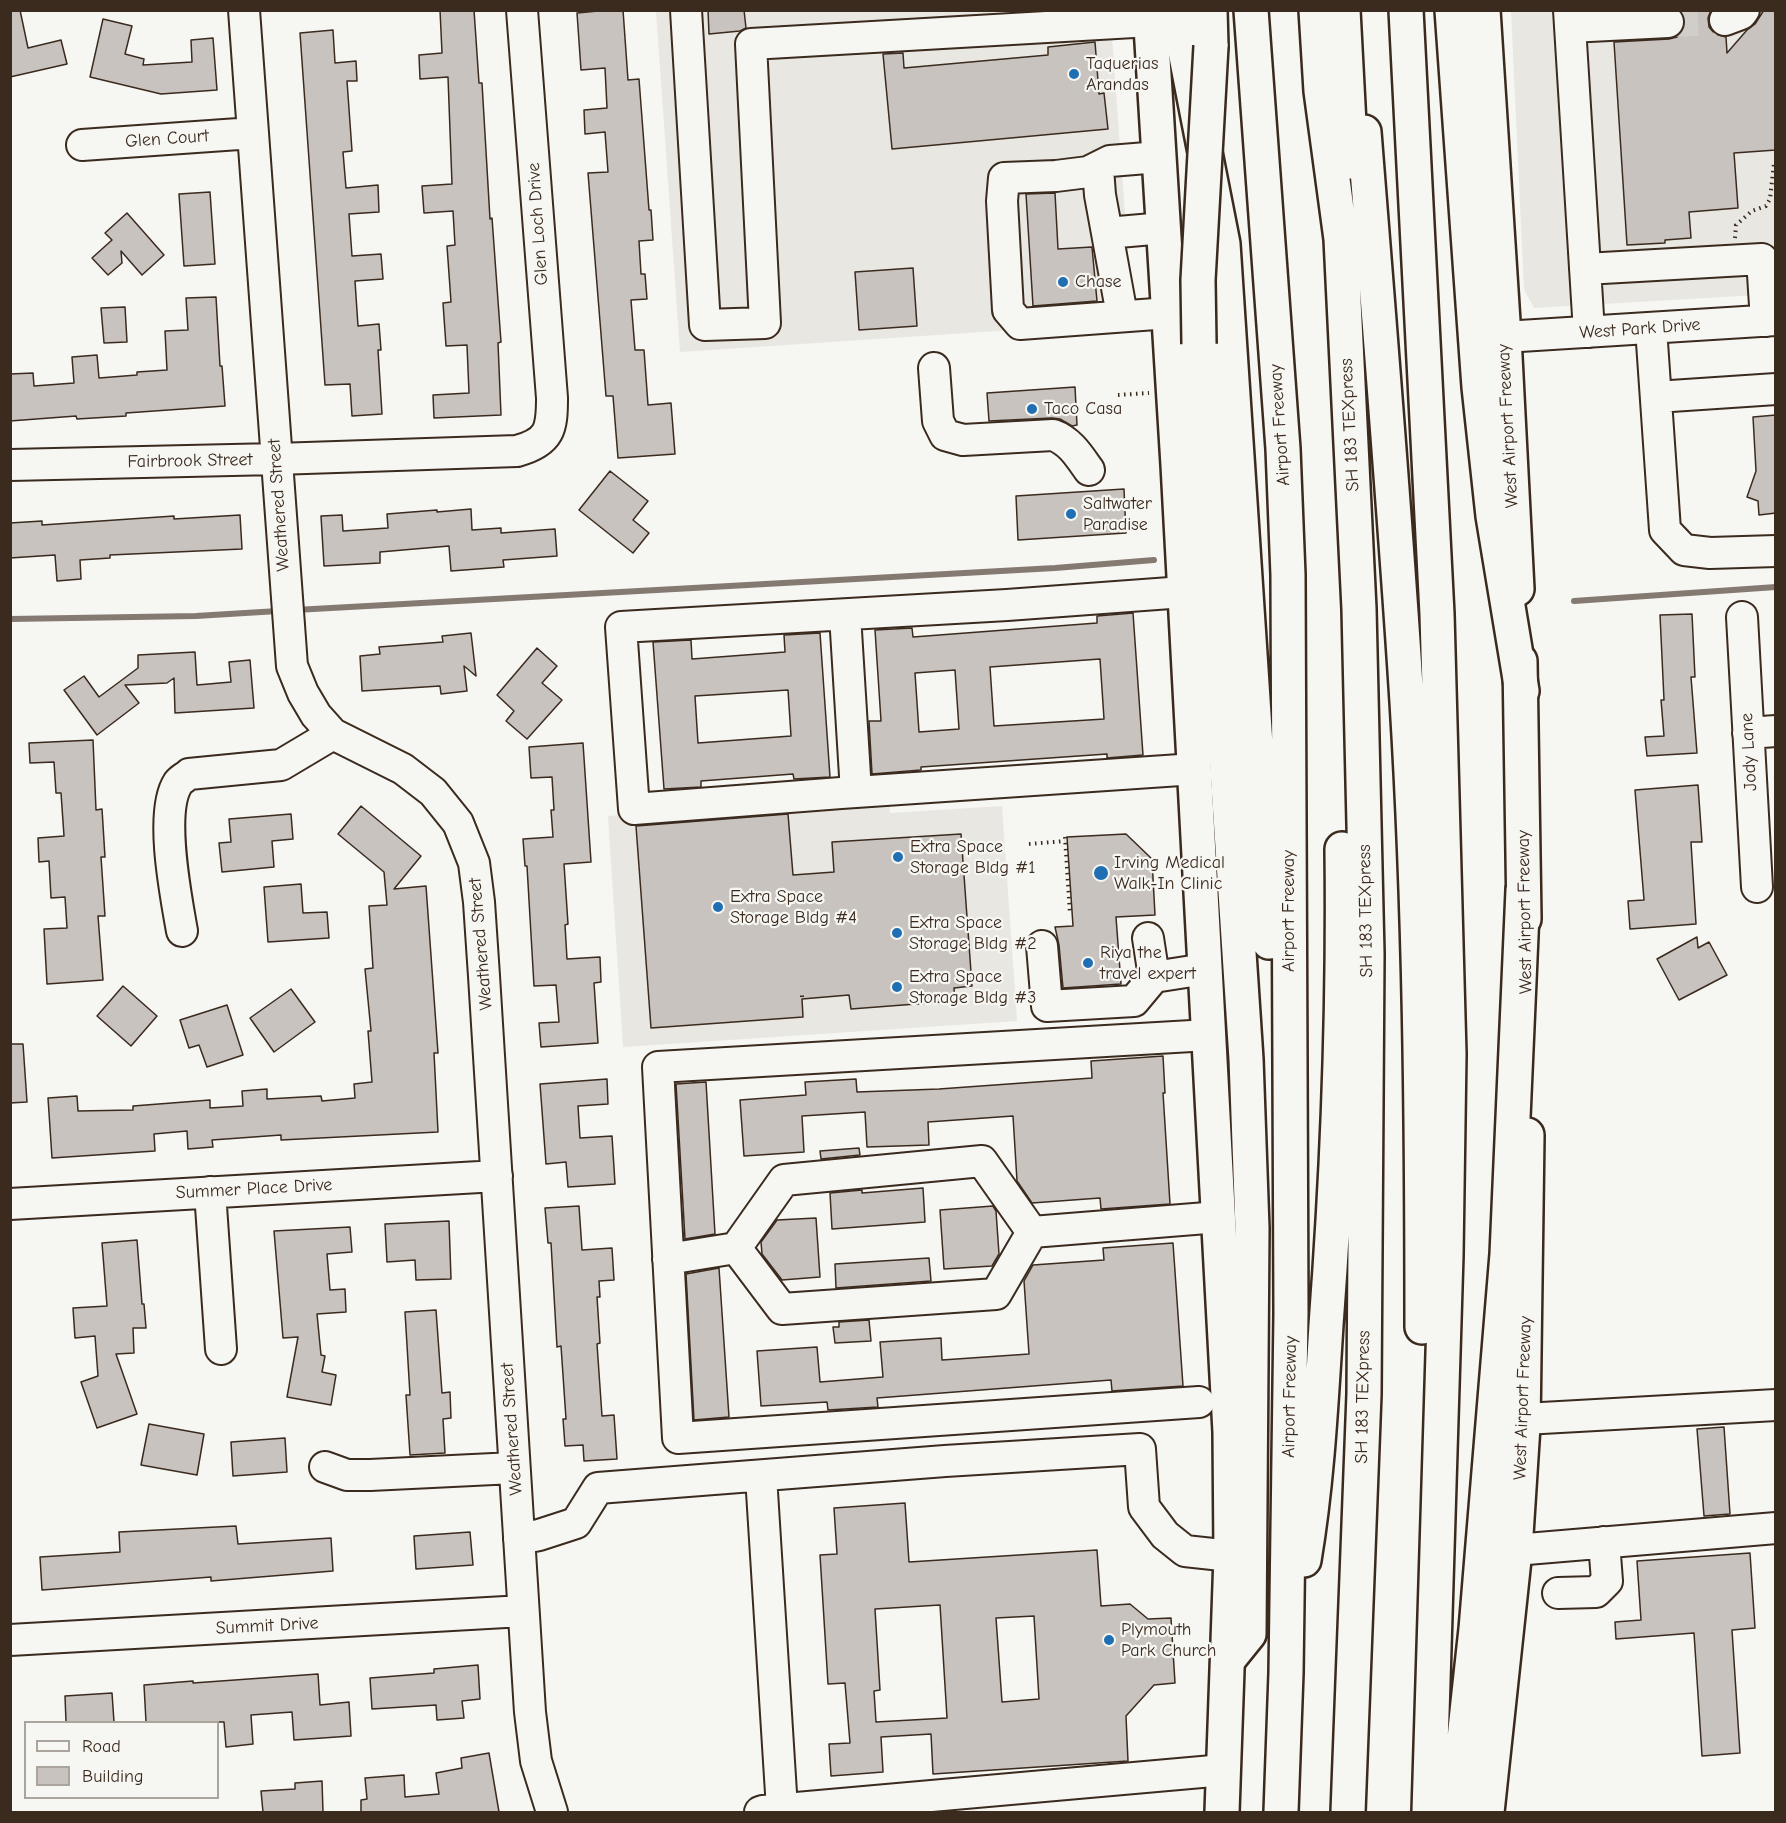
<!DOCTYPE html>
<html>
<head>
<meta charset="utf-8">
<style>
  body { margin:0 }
  #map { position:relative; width:1786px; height:1823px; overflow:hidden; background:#f6f6f2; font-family:"Comic Neue",sans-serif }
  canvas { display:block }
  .frame { position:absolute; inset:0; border:12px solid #3b2a1e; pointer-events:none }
  .legend { position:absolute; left:24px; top:1721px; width:195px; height:78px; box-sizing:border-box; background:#f6f6f2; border:2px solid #aba49d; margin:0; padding:8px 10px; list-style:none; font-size:18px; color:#3b2a1e }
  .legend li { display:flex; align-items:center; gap:12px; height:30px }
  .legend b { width:30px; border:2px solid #aba49d }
</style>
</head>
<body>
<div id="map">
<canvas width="1786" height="1823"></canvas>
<div class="frame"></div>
<ul class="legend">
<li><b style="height:8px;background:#f6f6f2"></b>Road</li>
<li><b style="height:16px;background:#c8c3be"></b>Building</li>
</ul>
</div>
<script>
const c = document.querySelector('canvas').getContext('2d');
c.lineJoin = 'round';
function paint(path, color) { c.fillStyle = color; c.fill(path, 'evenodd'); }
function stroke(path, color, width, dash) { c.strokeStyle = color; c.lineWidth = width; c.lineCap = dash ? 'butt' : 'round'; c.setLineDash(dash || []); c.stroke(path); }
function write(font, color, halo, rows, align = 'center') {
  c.font = font + ' "Comic Neue",sans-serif'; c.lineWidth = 4.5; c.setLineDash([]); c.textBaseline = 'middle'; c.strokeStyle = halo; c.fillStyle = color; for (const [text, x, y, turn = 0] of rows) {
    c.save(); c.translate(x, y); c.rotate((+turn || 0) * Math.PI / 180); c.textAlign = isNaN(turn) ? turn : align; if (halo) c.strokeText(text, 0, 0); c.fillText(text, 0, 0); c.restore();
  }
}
const built = new Path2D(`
  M 656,11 L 1110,11 L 1133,322 L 680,352 Z
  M 1511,11 L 1775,11 L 1775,294 L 1534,308 L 1524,289 Z
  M 889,797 L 890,813 L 1002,806 L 1017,1021 L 623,1047 L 608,816 Z`);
const stream = new Path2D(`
  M 1574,601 L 1776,587
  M 295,610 L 1055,568 L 1154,560
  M 10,619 L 196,616 L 278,611`);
const building = new Path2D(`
  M 10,10 L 20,10 L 28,48 L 61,40 L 67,64 L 10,77 Z
  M 440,10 L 474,10 L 479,83 L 482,83 L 490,219 L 492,218 L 501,342 L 498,343 L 501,415 L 434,418 L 433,395 L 469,393 L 467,345 L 446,346 L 443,303 L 451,302 L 447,246 L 455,245 L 453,211 L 424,213 L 422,186 L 452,184 L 448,77 L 420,79 L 419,55 L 442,53 Z
  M 609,10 L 623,10 L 628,80 L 639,79 L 649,210 L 651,210 L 653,240 L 639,241 L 641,274 L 645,274 L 647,299 L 631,300 L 635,350 L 644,350 L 648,405 L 671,403 L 675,454 L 618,458 L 613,396 L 606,396 L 588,173 L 608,172 L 605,132 L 585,134 L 584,110 L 607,108 L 605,68 L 581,70 L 577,13 Z
  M 708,10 L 744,10 L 746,28 L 740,31 L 709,34 Z
  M 1680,10 L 1711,10 L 1708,18 L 1709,27 L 1715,34 L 1726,37 L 1727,53 L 1747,30 L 1755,24 L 1764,10 L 1776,10 L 1776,150 L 1734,153 L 1738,208 L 1689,212 L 1691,238 L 1665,240 L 1665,243 L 1627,245 L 1614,42 L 1669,39 L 1677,37 L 1683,30 L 1685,22 Z
  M 103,19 L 132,26 L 125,54 L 144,59 L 143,65 L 192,62 L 191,40 L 213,38 L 217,90 L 161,94 L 90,77 Z
  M 333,30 L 335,63 L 356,61 L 357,81 L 347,81 L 352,151 L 343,152 L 346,188 L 378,185 L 379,212 L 349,214 L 352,256 L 381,254 L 383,279 L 355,281 L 358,326 L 379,324 L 381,350 L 378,350 L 382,414 L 352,416 L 350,384 L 325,385 L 300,33 Z
  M 1095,42 L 1099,94 L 1104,93 L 1108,129 L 892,149 L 883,54 L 903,53 L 904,68 L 1048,55 L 1048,47 Z
  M 210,192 L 215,264 L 184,266 L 179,194 Z
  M 1055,193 L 1058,249 L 1092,247 L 1097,301 L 1033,306 L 1026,194 Z
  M 127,213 L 164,255 L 142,275 L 121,251 L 122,263 L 108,275 L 92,258 L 112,240 L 105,233 Z
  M 913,268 L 917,326 L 859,330 L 855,272 Z
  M 216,297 L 220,366 L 222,366 L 225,406 L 126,413 L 126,416 L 77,419 L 76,416 L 10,421 L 10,374 L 33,373 L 34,386 L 74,383 L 72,357 L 97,355 L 99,378 L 137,375 L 137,372 L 167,370 L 165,331 L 188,330 L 186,298 Z
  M 125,307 L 127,342 L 104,343 L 101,308 Z
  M 1075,387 L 1077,425 L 1072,426 L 1060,419 L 1052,418 L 989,421 L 987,393 Z
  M 1776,415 L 1776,513 L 1759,515 L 1758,501 L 1747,497 L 1756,471 L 1753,417 Z
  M 610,471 L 648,501 L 633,520 L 649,533 L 633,553 L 579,510 Z
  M 1124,489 L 1126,533 L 1018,540 L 1016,496 Z
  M 471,509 L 472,530 L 501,528 L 501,533 L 555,529 L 557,556 L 503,560 L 504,567 L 451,571 L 449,546 L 380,552 L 380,563 L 324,566 L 321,516 L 342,515 L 343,531 L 388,528 L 387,514 L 437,510 L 437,512 Z
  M 240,515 L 242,549 L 110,555 L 110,558 L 80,560 L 81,579 L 57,581 L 55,555 L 10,558 L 10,523 L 42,521 L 42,525 L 174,516 L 174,519 Z
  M 1133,613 L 1143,755 L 1107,758 L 1107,754 L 921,767 L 921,770 L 872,774 L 869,721 L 881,721 L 875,630 L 912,628 L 913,637 L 1097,623 L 1097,616 ZM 1100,659 L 1104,719 L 994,726 L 990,667 ZM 955,670 L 959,729 L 919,732 L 915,673 Z
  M 1692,614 L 1695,677 L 1691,677 L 1697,753 L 1647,756 L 1645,737 L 1664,736 L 1661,700 L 1664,700 L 1660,615 Z
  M 471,633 L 476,676 L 464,666 L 467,691 L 441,694 L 440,686 L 362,691 L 360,656 L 380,654 L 379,647 L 443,642 L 442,636 Z
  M 820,633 L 830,777 L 794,779 L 793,774 L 701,781 L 701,787 L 664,789 L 653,642 L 691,640 L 692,659 L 785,652 L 784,635 ZM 788,690 L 791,736 L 698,743 L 695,696 Z
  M 537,648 L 557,666 L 542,683 L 562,700 L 527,739 L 506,721 L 514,711 L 497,695 Z
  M 195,652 L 197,685 L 231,682 L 229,662 L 250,660 L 254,708 L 175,713 L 174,678 L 167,683 L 125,685 L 139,703 L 97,735 L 64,690 L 84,676 L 99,697 L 138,668 L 138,655 Z
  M 93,740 L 96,810 L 102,809 L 105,857 L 101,857 L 105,916 L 98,916 L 103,980 L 47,984 L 44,929 L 67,928 L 65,897 L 51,898 L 49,861 L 39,862 L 38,838 L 64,836 L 61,793 L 56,793 L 54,762 L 30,763 L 29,743 Z
  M 583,743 L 591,862 L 564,864 L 568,924 L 565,925 L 567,959 L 600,957 L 601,982 L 594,983 L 598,1043 L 541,1047 L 539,1023 L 559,1022 L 556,985 L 534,986 L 527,866 L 525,866 L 523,839 L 553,837 L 551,810 L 554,810 L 552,777 L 531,778 L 529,747 Z
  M 1698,785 L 1702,842 L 1691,842 L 1696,924 L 1630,929 L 1628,901 L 1644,900 L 1635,790 Z
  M 361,806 L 421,856 L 394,889 L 426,886 L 438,1053 L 434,1053 L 438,1132 L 281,1140 L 281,1135 L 212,1140 L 213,1147 L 188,1149 L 187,1131 L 154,1134 L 155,1151 L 52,1158 L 48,1098 L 77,1096 L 78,1111 L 133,1110 L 133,1106 L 210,1100 L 210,1108 L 243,1106 L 242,1091 L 267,1089 L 267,1099 L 321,1096 L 322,1101 L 355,1098 L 354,1084 L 372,1082 L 368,1031 L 371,1031 L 365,969 L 373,968 L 369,906 L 387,905 L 384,872 L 338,834 Z
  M 291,814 L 293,839 L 272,841 L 274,867 L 222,872 L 219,843 L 231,842 L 229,819 Z
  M 788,814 L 793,875 L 834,872 L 832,842 L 961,834 L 972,986 L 954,988 L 955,1001 L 851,1009 L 849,995 L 802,999 L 803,1017 L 651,1028 L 636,826 Z
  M 1126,834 L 1152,859 L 1155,915 L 1116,917 L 1121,984 L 1063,988 L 1059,945 L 1055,927 L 1073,926 L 1067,837 Z
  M 301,884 L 303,913 L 327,912 L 329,938 L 268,942 L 264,887 Z
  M 1697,937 L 1698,948 L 1709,942 L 1727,975 L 1679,1000 L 1657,959 Z
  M 123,986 L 157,1016 L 131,1046 L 97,1016 Z
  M 291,989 L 315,1022 L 274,1052 L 250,1018 Z
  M 227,1005 L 243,1055 L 207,1067 L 199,1045 L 189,1048 L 180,1020 Z
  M 10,1044 L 23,1044 L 27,1102 L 10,1103 Z
  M 1163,1056 L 1165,1093 L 1163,1093 L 1170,1204 L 1101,1209 L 1100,1198 L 1032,1203 L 1017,1181 L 1013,1116 L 928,1122 L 929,1145 L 867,1147 L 865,1112 L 802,1116 L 804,1152 L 744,1156 L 740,1100 L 806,1095 L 805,1082 L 856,1079 L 857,1092 L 939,1089 L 1092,1078 L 1091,1061 Z
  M 607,1079 L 608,1104 L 578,1106 L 580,1138 L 612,1136 L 615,1184 L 568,1187 L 566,1162 L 546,1164 L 540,1084 Z
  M 706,1082 L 715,1234 L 685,1239 L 676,1084 Z
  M 859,1148 L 860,1155 L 821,1159 L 820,1151 Z
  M 923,1188 L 925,1222 L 832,1229 L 830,1193 L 862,1190 L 862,1193 Z
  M 579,1206 L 582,1250 L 612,1248 L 614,1280 L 599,1281 L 600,1297 L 597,1297 L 600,1343 L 597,1344 L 602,1416 L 614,1415 L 617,1459 L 584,1461 L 583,1445 L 565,1446 L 563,1419 L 566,1419 L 561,1346 L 557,1347 L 551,1243 L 548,1243 L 545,1208 Z
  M 993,1206 L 996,1211 L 999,1254 L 992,1266 L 944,1269 L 940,1210 Z
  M 816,1218 L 820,1277 L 782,1280 L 762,1254 L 761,1242 L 777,1220 Z
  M 449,1221 L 451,1279 L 416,1280 L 415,1260 L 387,1262 L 385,1224 Z
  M 350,1227 L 352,1252 L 327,1254 L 330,1290 L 345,1289 L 346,1312 L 317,1314 L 321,1355 L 325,1356 L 322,1372 L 336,1375 L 331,1405 L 287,1397 L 298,1337 L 283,1338 L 274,1231 Z
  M 137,1240 L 142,1304 L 144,1304 L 146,1328 L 133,1328 L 134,1353 L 116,1354 L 137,1414 L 97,1428 L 81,1382 L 98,1376 L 95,1336 L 75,1338 L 73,1308 L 107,1306 L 102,1243 Z
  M 1173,1243 L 1183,1386 L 1112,1391 L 1111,1380 L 877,1398 L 878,1407 L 828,1410 L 827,1402 L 761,1406 L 757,1351 L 817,1347 L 820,1382 L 883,1377 L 880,1342 L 941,1338 L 942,1360 L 1029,1354 L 1024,1281 L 1033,1265 L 1104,1260 L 1103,1248 Z
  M 929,1258 L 931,1281 L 836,1288 L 835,1264 Z
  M 719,1268 L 729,1417 L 694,1420 L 686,1274 Z
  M 436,1310 L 442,1393 L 450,1392 L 451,1418 L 443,1419 L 445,1453 L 410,1455 L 406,1395 L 410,1395 L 405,1312 Z
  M 869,1320 L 871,1341 L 835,1343 L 833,1327 L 839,1327 L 839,1322 Z
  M 149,1424 L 204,1434 L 197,1475 L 141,1465 Z
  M 1724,1427 L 1730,1514 L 1704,1516 L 1697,1429 Z
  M 285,1438 L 287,1472 L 233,1476 L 231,1442 Z
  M 905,1503 L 909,1562 L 1097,1550 L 1101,1606 L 1130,1604 L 1148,1619 L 1171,1618 L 1175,1683 L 1154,1685 L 1126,1716 L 1128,1761 L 933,1774 L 931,1734 L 881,1737 L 883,1772 L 831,1776 L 829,1744 L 850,1743 L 845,1683 L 828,1684 L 820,1555 L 837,1554 L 834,1508 ZM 940,1605 L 947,1718 L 876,1722 L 874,1691 L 880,1690 L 875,1609 ZM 1034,1616 L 1039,1699 L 1002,1702 L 996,1618 Z
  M 236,1526 L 238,1544 L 331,1538 L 333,1571 L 211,1581 L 211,1577 L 42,1590 L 40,1557 L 120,1552 L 119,1532 Z
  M 470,1532 L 473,1565 L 416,1569 L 414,1536 Z
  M 1750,1553 L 1755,1628 L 1732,1630 L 1740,1753 L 1702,1756 L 1694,1633 L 1616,1639 L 1615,1622 L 1641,1620 L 1637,1561 Z
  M 478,1665 L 480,1699 L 462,1701 L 464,1718 L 437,1720 L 436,1705 L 372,1709 L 370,1678 L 434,1673 L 434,1669 Z
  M 318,1674 L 320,1705 L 349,1702 L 351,1736 L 294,1740 L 292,1712 L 251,1715 L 253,1744 L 226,1747 L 224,1722 L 146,1722 L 144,1685 L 193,1681 L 193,1683 Z
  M 112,1693 L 114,1722 L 66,1722 L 65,1696 Z
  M 489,1753 L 499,1812 L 361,1812 L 361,1800 L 367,1799 L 365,1778 L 404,1775 L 405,1797 L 439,1794 L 436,1773 L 462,1768 L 461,1758 Z
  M 322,1781 L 323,1812 L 263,1812 L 261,1791 L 295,1789 L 295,1783 Z`);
const minorTunnel = new Path2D(`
  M 1668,22 L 1725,20`);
const path = new Path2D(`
  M 1735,238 L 1736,225 L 1752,211 L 1766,206 L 1770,199 L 1774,163 L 1776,162
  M 1118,395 L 1149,393
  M 1065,837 L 1070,914
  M 1029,844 L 1065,841
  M 802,997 L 802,991`);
const minor = new Path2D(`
  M 244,10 L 292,666 L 303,693 L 316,715 L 333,734 L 403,769 L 433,792 L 458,823 L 474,863 L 479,902 L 484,976 L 530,1712 L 536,1761 L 552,1812
  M 686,10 L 705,325 L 765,323 L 751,44 L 1151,21
  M 1569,10 L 1589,332
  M 1725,20 L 1741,14 L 1744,10
  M 1570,27 L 1668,22
  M 82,145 L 253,133
  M 1159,157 L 1110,161 L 1088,172 L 1056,176 L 1004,178 L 1002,201 L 1008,310 L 1020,324 L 1169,313
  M 1098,168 L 1100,195 L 1107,233 L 1164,228
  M 1107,233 L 1122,315
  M 1585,269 L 1762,259 L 1766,321
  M 1651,328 L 1665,530 L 1684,550 L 1710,553 L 1776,551
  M 1504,337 L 1776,320
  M 934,368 L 938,421 L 945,435 L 963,440 L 1053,435 C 1070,441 1079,456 1089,470
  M 1656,397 L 1776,389
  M 10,465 L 276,459 L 517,451 C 550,442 552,429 552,398 L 522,10
  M 1184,592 L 1007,605 L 621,627 L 634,809 L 841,793 L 1195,769
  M 845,615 L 856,792
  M 1742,617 L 1757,887
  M 1748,733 L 1776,731
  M 182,931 C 176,897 159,812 178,783 C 181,779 186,777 189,774 L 281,765 L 333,734
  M 1148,938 L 1154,977 L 1205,969
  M 1042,946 L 1047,1006 L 1134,1001 L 1154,977
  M 210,1192 L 221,1349
  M 10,1204 L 497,1176
  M 736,1248 L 784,1180 L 982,1161 L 1032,1232
  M 668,1259 L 736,1248 L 782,1309 L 996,1294 L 1032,1232 L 1219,1217
  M 1199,1402 L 678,1438 L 658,1067 L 1209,1035
  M 1524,1419 L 1776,1405
  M 325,1467 L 347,1475 L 370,1475 L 514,1468
  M 761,1476 L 782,1809
  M 519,1539 L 539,1535 L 576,1523 L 598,1488 L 945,1461 L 1140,1449 L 1144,1507 L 1165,1535 L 1185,1551 L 1231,1556
  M 1515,1550 L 1776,1528
  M 1558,1593 L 1596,1592 L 1607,1581 L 1604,1542
  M 10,1640 L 523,1611
  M 760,1812 L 763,1811 L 1224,1770`);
const major = new Path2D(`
  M 1150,10 L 1178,465 L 1230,1432 L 1231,1556 L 1222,1812
  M 1483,10 L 1504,337 L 1517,589
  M 1520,661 L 1524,919
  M 1487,1812 L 1515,1550 L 1523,1426 L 1527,1135`);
const highway = new Path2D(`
  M 1177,10 L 1223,244 L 1269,942
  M 1210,10 L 1211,46
  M 1251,10 L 1283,449 L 1288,575 L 1291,1313 L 1286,1673 L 1281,1812
  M 1316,10 L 1321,91 L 1341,239 L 1359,609 L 1367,954 L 1364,1394 L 1348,1812
  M 1343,10 L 1351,162
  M 1406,10 L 1437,614 L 1449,1054 L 1446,1255 L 1429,1812
  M 1452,10 L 1479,387 L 1493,516 L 1522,691
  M 1364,132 C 1379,322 1395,512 1407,702 C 1420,910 1422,1118 1422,1327
  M 1199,344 L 1246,1059 L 1252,1228 L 1249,1634 L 1228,1660
  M 1304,1560 C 1317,1483 1321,1404 1326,1325 C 1338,1167 1344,1008 1342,849
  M 1456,1812 L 1476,1629 L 1507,1254 L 1523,890`);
const highwayBridge = new Path2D(`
  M 1199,344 L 1198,280 L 1211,46`);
const markers = [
  [1074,74,6,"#1f6fb2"],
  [1063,282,6,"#1f6fb2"],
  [1032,409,6,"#1f6fb2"],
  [1071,514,6,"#1f6fb2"],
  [898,857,6,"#1f6fb2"],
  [1101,873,8,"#1f6fb2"],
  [718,907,6,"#1f6fb2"],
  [897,933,6,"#1f6fb2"],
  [1088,963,6,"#1f6fb2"],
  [897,987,6,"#1f6fb2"],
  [1109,1640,6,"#1f6fb2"]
];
const poiNames = [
  ["Taquerias",1086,64],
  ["Arandas",1086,85],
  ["Chase",1075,282],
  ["Taco Casa",1044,409],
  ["Saltwater",1083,504],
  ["Paradise",1083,525],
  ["Extra Space",910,847],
  ["Storage Bldg #1",910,868],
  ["Irving Medical",1114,863],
  ["Walk-In Clinic",1114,884],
  ["Extra Space",730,897],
  ["Storage Bldg #4",730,918],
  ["Extra Space",909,923],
  ["Storage Bldg #2",909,944],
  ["Riya the",1100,953],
  ["travel expert",1100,974],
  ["Extra Space",909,977],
  ["Storage Bldg #3",909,998],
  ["Plymouth",1121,1630],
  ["Park Church",1121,1651]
];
const streetNames = [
  ["Glen Court",167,139,-4],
  ["Glen Loch Drive",538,224,-94],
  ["West Park Drive",1640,329,-4],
  ["Airport Freeway",1280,425,-94],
  ["SH 183 TEXpress",1350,425,-93],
  ["West Airport Freeway",1508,426,-93],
  ["Fairbrook Street",190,461,-1],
  ["Weathered Street",279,505,-94],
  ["Jody Lane",1749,752,-93],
  ["Airport Freeway",1289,911,-90],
  ["SH 183 TEXpress",1366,911,-91],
  ["West Airport Freeway",1525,912,-91],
  ["Weathered Street",481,944,-95],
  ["Summer Place Drive",254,1189,-3],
  ["Airport Freeway",1290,1397,-89],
  ["SH 183 TEXpress",1363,1397,-89],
  ["West Airport Freeway",1523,1398,-88],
  ["Weathered Street",512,1429,-94],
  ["Summit Drive",267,1626,-3]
];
paint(built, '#e8e7e2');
stroke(stream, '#857a71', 6);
paint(building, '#c8c3be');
stroke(building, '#3b2a1e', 1.5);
stroke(minorTunnel, '#d1cdc8', 30, [30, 15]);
stroke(minor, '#3b2a1e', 34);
stroke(major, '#3b2a1e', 38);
stroke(highway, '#3b2a1e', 38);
stroke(path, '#3b2a1e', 4, [1.5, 4.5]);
stroke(minor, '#f6f6f2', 30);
stroke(major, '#f6f6f2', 33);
stroke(highway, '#f6f6f2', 33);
stroke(highwayBridge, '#3b2a1e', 38, []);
stroke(highwayBridge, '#f6f6f2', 33);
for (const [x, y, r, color] of markers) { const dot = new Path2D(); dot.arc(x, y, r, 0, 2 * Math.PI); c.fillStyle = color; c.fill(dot); stroke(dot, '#f6f6f2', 2); }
write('18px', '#3b2a1e', '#f6f6f2', poiNames, 'left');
write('18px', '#3b2a1e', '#f6f6f2', streetNames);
</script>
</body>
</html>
